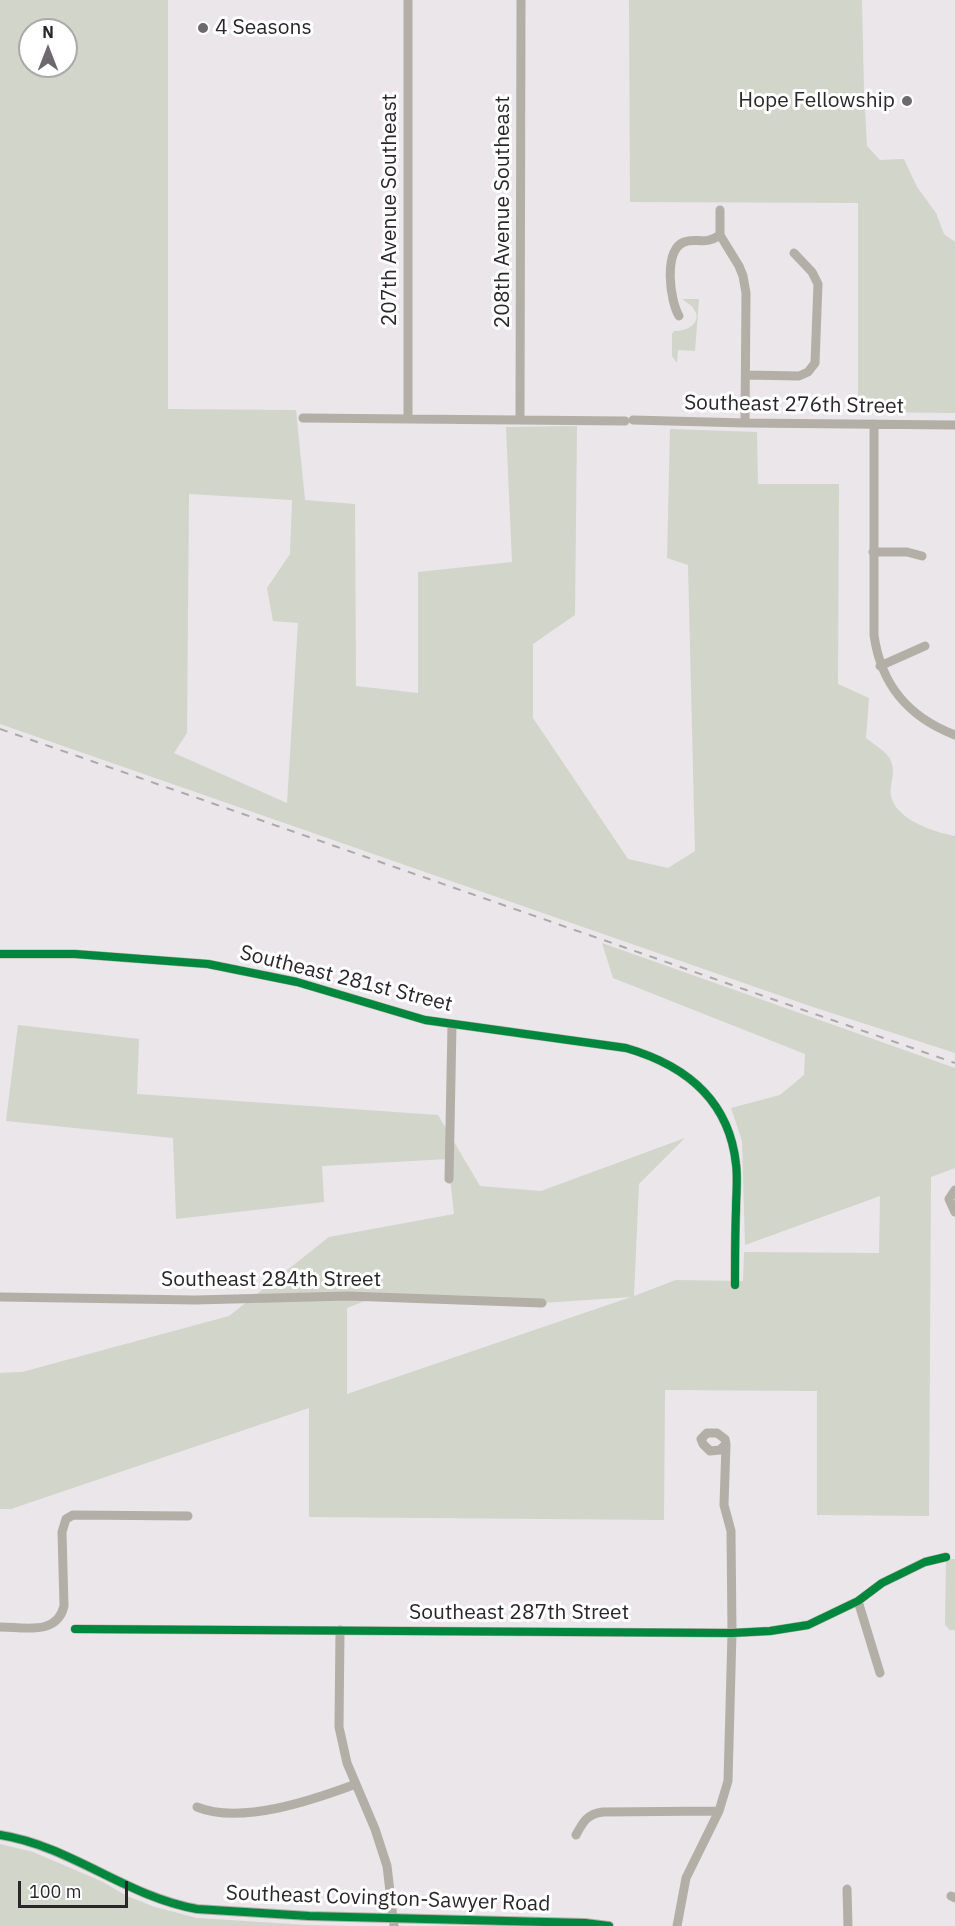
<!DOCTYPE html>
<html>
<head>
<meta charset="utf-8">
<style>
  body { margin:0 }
  #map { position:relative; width:955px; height:1926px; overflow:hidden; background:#eae6ea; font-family:"IBM Plex Sans",sans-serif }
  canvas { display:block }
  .north { position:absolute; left:18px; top:18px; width:60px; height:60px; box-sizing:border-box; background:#fff; border:2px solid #aaa9aa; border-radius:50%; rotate:0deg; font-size:16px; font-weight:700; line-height:24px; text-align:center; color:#2a272a }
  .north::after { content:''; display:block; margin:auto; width:21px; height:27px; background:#6d6a6d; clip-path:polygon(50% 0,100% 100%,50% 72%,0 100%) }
  .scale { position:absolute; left:18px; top:1881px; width:110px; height:27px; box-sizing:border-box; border:3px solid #2a272a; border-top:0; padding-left:8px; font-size:18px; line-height:21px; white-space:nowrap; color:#2a272a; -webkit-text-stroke:4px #fff; paint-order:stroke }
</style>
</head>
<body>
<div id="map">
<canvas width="955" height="1926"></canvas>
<div class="north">N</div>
<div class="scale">100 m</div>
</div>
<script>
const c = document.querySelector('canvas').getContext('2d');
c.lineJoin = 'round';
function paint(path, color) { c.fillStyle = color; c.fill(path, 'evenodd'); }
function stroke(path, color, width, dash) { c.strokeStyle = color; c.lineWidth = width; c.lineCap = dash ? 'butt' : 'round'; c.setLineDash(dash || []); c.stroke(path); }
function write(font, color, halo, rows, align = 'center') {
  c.font = font + ' "IBM Plex Sans",sans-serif'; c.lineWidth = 6; c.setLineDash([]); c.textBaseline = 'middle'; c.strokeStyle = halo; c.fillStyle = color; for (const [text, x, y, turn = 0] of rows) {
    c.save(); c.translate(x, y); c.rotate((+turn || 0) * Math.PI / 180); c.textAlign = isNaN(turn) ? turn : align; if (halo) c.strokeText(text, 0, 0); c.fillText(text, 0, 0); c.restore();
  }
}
const green = new Path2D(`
  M 0,0 L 168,0 L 168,409 L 296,410 L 305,500 L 355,504 L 356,686 L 418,693 L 418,572 L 512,562 L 506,427 L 577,426 L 575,615 L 533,644 L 533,718 L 628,859 L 668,868 L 695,851 L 688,565 L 667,558 L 670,429 L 757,432 L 758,484 L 839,484 L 838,684 L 869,698 L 866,738 C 873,744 886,751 890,759 C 897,774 889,783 891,796 C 896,820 934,832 955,836 L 955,1053 L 810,1006 L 0,724 ZM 30,30 L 66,30 L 66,66 L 30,66 ZM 189,494 L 292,500 L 290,554 L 267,588 L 273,621 L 298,623 L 287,803 L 174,753 L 187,733 Z
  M 629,0 L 862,0 L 864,91 L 867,146 L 880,160 L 904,159 L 917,187 L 936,213 L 944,234 L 955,242 L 955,413 L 858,412 L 858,203 L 630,202 Z
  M 682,299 L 699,299 L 695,351 L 678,350 L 677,363 L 672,356 L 672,334 L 674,331 C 687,332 704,322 693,308 C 691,304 685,302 682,299 Z
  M 602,943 L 955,1068 L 955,1168 L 931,1177 L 929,1516 L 817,1515 L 817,1391 L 665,1390 L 664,1520 L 309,1517 L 309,1408 L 11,1509 L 0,1509 L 0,1373 L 22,1372 L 229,1316 L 329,1237 L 454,1214 L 448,1159 L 322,1166 L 324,1202 L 176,1219 L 173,1138 L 6,1121 L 18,1025 L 139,1039 L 137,1094 L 438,1115 L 480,1186 L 541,1191 L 685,1138 L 639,1184 L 634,1296 L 676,1280 L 743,1281 L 744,1252 L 879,1253 L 880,1196 L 745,1245 L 742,1141 L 731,1108 L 780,1095 L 804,1075 L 805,1054 L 613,978 ZM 375,1297 L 542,1303 L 631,1297 L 347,1394 L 347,1308 Z
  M 946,1559 L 955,1559 L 955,1630 L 950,1630 L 945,1625 Z
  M 0,1844 L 33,1852 L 101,1881 L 127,1896 L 155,1907 L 197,1918 L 308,1925 L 353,1926 L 0,1926 Z`);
const minor = new Path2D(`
  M 408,0 L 408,419
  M 720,210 L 720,235 L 739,266 L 743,276 L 746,293 L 745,423
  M 679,316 C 670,301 663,251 684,242 C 697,237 704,246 720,235
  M 746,375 L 799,376 L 808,372 L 815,363 L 818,284 L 812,272 L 794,253
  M 303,418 L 625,421
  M 520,420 L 521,0
  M 633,420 L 745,423 L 955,425
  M 874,424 L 874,635 C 881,685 908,717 955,735
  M 873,552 L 907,552 L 922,556
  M 880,666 L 925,646
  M 0,954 L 75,954 L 208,964 L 297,982 L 425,1020 L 626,1048 C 685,1065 729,1100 736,1164 C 738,1179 736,1195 736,1210 C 735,1235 735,1260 735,1285
  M 449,1179 L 452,1025
  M 955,1190 L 949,1199 L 955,1212
  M 0,1297 L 195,1300 L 348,1296 L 542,1303
  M 858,1601 L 880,1673
  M 0,1627 C 24,1627 57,1636 64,1606 L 62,1532 L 66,1519 L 73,1515 L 188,1516
  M 75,1629 L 732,1633 L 770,1631 L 808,1625 L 858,1601 L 882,1583 L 925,1562 L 946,1557
  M 340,1630 L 339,1727 L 347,1763 L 375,1829 L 387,1866 L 394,1926
  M 197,1807 C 241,1825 313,1800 356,1784
  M 576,1835 C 583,1822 587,1814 603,1812 L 719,1811
  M 847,1889 L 848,1926
  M 951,1896 L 955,1898
  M 677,1926 L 686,1878 L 719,1811 L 728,1781 L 732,1633 L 731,1531 L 724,1505 L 726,1444 L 725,1439 L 717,1433 L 707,1433 L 701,1439 L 703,1444 L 710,1451 L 720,1450 L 726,1444`);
const tertiary = new Path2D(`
  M 0,1835 C 71,1846 127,1897 197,1909 L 309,1916 L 585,1923 L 609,1926`);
const rail = new Path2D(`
  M 0,729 L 955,1063`);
const cycleway = new Path2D(`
  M 0,954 L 75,954 L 208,964 L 297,982 L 425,1020 L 626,1048 C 685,1065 729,1100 736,1164 C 738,1179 736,1195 736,1210 C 735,1235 735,1260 735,1285
  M 75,1629 L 732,1633 L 770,1631 L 808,1625 L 858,1601 L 882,1583 L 925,1562 L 946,1557
  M 0,1835 C 71,1846 127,1897 197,1909 L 309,1916 L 585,1923 L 609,1926`);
const markers = [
  [203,28,6,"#6d6a6d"],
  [907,101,6,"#6d6a6d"]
];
const poiNames = [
  ["4 Seasons",215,28],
  ["Hope Fellowship",895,101,"right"]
];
const streetNames = [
  ["207th Avenue Southeast",390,210,-90],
  ["208th Avenue Southeast",503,212,-90],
  ["Southeast 276th Street",794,405,1],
  ["Southeast 281st Street",346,979,14],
  ["Southeast 284th Street",271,1280],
  ["Southeast 287th Street",519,1613],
  ["Southeast Covington-Sawyer Road",388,1899,2]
];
paint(green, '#d2d5ca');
stroke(minor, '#b4afa6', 9);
stroke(tertiary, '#b4afa6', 10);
stroke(rail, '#ada9a6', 2, [8, 8]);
stroke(cycleway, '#00873e', 8);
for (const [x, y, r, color] of markers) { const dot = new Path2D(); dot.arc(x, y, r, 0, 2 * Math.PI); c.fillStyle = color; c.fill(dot); stroke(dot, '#fff', 2); }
write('21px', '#2a272a', '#fff', poiNames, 'left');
write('21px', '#2a272a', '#fff', streetNames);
</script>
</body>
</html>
